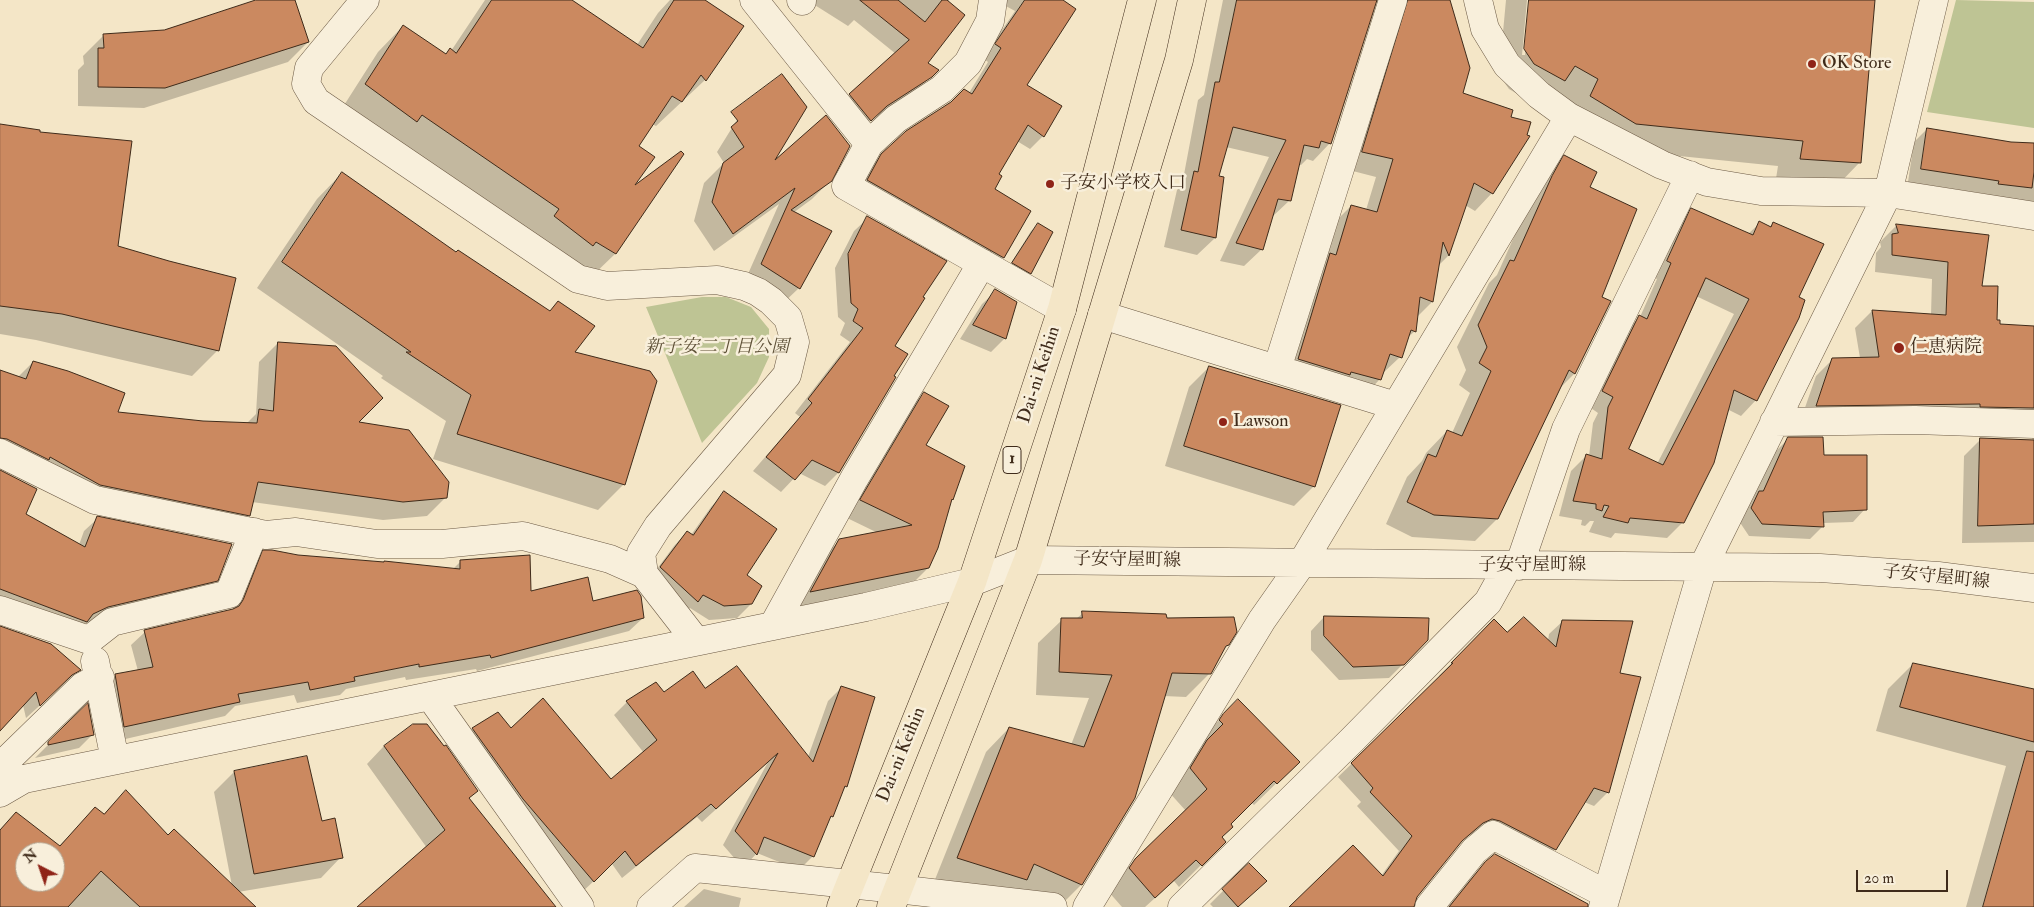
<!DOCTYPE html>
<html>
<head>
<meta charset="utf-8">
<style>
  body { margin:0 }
  #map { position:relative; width:2034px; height:907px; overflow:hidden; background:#f4e6c7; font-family:"IM FELL Double Pica",serif }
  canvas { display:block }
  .north { position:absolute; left:15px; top:842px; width:50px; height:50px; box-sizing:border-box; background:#f8efdb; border:1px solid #aea18e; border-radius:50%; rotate:319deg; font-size:14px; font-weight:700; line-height:20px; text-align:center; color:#3f2b1a }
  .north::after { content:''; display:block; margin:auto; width:18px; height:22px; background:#8f2418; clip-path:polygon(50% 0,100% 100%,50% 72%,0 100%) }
  .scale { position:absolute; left:1856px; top:870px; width:92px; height:22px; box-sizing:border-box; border:2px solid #3f2b1a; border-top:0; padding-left:6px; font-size:15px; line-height:18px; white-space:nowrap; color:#3f2b1a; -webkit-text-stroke:4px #f8efdb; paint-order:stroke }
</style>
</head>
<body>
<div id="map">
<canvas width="2034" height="907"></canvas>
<div class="north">N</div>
<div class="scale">20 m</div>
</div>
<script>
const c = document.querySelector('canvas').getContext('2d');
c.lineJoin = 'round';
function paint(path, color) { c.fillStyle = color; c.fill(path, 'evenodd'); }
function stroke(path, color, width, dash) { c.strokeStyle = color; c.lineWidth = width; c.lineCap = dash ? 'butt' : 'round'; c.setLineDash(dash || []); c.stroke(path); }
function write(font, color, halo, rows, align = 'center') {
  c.font = font + ' "IM FELL Double Pica","Noto Serif JP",serif'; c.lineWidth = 5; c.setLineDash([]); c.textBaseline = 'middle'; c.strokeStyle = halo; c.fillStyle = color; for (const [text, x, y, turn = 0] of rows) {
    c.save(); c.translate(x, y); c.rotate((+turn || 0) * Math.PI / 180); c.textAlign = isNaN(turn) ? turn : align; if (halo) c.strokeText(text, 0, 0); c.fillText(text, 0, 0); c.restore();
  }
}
const green = new Path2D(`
  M 1956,0 L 2034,2 L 2034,128 L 1927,112 Z
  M 702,297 L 726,297 L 751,307 L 769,329 L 769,357 L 757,383 L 702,443 L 646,307 Z`);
const shadow = new Path2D(`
  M 260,0 L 294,0 L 308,42 L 288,62 L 144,108 L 78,106 L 78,70 L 84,64 L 83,56 L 103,36 L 164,32 Z
  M 485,0 L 569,0 L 637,45 L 658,13 L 670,0 L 703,0 L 742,26 L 705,80 L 656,126 L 652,124 L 638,146 L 631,190 L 683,154 L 615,254 L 589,279 L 341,110 L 378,52 L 403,26 L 445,55 L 451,51 Z
  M 811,0 L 949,0 L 927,63 L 937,70 L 917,90 L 872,119 L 856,134 L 836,108 L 896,54 L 854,20 L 848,26 L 810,2 Z
  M 1006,0 L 1060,0 L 1025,85 L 1043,136 L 1030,149 L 1017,141 L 997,174 L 994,189 L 1003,257 L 989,271 L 854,194 L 868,169 L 882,155 L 969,93 L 988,62 L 983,58 L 1015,11 L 1004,5 Z
  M 1223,0 L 1449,0 L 1461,94 L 1492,193 L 1475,211 L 1465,205 L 1448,256 L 1438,266 L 1432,302 L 1416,318 L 1415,331 L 1406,339 L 1400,357 L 1382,374 L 1380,379 L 1363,397 L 1282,377 L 1334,223 L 1351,206 L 1366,210 L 1376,177 L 1345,169 L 1380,2 L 1375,2 L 1330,143 L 1313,161 L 1307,159 L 1301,165 L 1298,165 L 1290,200 L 1272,217 L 1262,249 L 1244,266 L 1220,261 L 1269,157 L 1226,147 L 1217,177 L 1223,178 L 1215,238 L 1197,255 L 1164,247 L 1177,190 L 1182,185 L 1198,100 L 1204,95 Z
  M 1506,0 L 1527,0 L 1522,55 L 1525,55 L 1530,0 L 1874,0 L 1860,162 L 1835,188 L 1775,185 L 1778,166 L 1610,149 L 1509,89 L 1499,75 Z
  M 743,110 L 770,164 L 831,180 L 812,199 L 793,213 L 799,288 L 780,306 L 744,283 L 779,204 L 714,251 L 694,221 L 704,183 L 724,163 L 717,152 Z
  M 0,126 L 218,350 L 192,376 L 36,340 L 0,334 Z
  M 1927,129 L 2011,143 L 2034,145 L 2034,203 L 1986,197 L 1986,194 L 1908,182 L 1914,142 Z
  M 1565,156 L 1589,188 L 1600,297 L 1609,302 L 1574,374 L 1558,390 L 1497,519 L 1475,541 L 1412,537 L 1386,524 L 1407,477 L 1422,461 L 1426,453 L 1447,431 L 1452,433 L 1470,393 L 1459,385 L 1466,370 L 1457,347 L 1489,283 L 1497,275 L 1531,199 L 1543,178 Z
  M 342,173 L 456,253 L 549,312 L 559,302 L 573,353 L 624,484 L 598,510 L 433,459 L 446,421 L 381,378 L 383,376 L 257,288 L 317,199 Z
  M 1692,210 L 1748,234 L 1760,223 L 1769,227 L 1773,224 L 1798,297 L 1756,400 L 1741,416 L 1727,409 L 1682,523 L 1667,538 L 1615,533 L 1611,538 L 1589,532 L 1594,521 L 1590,521 L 1585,526 L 1581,525 L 1582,520 L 1559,516 L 1571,471 L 1587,455 L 1589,456 L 1593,423 L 1598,413 L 1588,406 L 1624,332 L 1640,317 L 1657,279 L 1652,276 L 1676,225 ZM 1696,296 L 1734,314 L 1657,464 L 1628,450 Z
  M 868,218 L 921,297 L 894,346 L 838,473 L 825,486 L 799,473 L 781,492 L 753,471 L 800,417 L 795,413 L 850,342 L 840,335 L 845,323 L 838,317 L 835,268 L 854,231 Z
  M 1038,225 L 1030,273 L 1024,279 L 1007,270 L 1031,231 Z
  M 1897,225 L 1988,236 L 1981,287 L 1995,321 L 1998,325 L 2034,327 L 2034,542 L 1962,543 L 1964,456 L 1981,439 L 2033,441 L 2031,434 L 1800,422 L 1816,376 L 1833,359 L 1860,358 L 1855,328 L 1872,311 L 1931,315 L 1932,279 L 1875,272 L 1876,253 L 1881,247 L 1880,242 Z
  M 996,291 L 1005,338 L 991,352 L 960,339 L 982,304 Z
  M 278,343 L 356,422 L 446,497 L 427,516 L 383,520 L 252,502 L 249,515 L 231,534 L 0,463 L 0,371 L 18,377 L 33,362 L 116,413 L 203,422 L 246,424 L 256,414 L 259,362 Z
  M 1209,367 L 1314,486 L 1294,506 L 1165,466 L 1189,387 Z
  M 924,394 L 925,445 L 952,499 L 950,502 L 928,568 L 911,585 L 795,607 L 822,558 L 839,541 L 878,533 L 845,517 L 907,410 Z
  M 1788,439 L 1823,456 L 1865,509 L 1853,522 L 1823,523 L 1823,526 L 1810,539 L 1749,536 L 1739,521 L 1747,505 L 1753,498 L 1775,452 Z
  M 0,472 L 24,515 L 79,545 L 84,531 L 98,518 L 216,580 L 203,594 L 94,620 L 82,625 L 0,607 Z
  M 724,493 L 751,604 L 737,618 L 709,620 L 690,608 L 683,615 L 648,581 L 674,546 L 687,532 L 691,535 L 711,507 Z
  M 264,552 L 298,557 L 453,569 L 460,562 L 530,593 L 592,603 L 643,618 L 629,631 L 477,671 L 476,669 L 406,680 L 405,677 L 346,689 L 340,695 L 297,703 L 294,695 L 235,706 L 225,716 L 121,740 L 102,689 L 116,675 L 138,671 L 131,645 L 145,632 L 232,611 L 250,566 Z
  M 1083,613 L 1166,619 L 1223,649 L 1210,673 L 1186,697 L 1164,696 L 1134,798 L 1081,885 L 1059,907 L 934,882 L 986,752 L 1009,728 L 1071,745 L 1089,698 L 1036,695 L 1038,643 L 1062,620 L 1076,619 Z
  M 1324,617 L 1427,640 L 1389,678 L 1339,680 L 1311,650 L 1311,631 Z
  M 1494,620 L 1506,634 L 1548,641 L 1549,634 L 1563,621 L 1618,674 L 1608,792 L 1594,806 L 1584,802 L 1555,849 L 1541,863 L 1477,832 L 1468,836 L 1456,847 L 1416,897 L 1413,907 L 1320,907 L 1381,876 L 1399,851 L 1357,806 L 1361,802 L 1338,777 L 1442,676 L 1439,676 Z
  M 0,628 L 79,670 L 26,718 L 23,705 L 0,731 Z
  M 1913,664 L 2034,690 L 2034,907 L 1966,907 L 2006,766 L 1876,731 L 1888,689 Z
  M 841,688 L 846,786 L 842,791 L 832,816 L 827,820 L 813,856 L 799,870 L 757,853 L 743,868 L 723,845 L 768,762 L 702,822 L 697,817 L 622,878 L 612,864 L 580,894 L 460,742 L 473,729 L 510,730 L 611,781 L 644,753 L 614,715 L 627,702 L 664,694 L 705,690 L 808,757 L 828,701 Z
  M 1238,701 L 1298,762 L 1254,805 L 1251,802 L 1229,824 L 1220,838 L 1224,842 L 1179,887 L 1174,881 L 1145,907 L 1122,907 L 1108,891 L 1113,882 L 1186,811 L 1168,791 L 1185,763 L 1202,747 L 1198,743 L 1201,738 Z
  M 87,706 L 93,734 L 79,748 L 35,758 Z
  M 384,746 L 477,791 L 468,799 L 555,907 L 359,907 L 427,848 L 367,764 Z
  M 234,772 L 321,823 L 341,857 L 321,878 L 238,892 L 254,907 L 0,907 L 0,830 L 16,814 L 59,846 L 95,809 L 103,815 L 168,837 L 232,886 L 214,792 ZM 25,852 L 55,852 L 55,882 L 25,882 Z
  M 1486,863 L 1575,907 L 1448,907 L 1472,877 Z
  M 1249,865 L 1265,881 L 1238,907 L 1213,907 L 1210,904 Z
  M 704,889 L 741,898 L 739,907 L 684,907 Z`);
const building = new Path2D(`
  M 256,0 L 295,0 L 309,42 L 165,88 L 98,87 L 98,48 L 104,48 L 103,34 L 164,30 Z
  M 492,0 L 572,0 L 643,48 L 674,0 L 705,0 L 744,26 L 706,81 L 701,75 L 682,102 L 672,96 L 639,146 L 655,157 L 635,185 L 681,151 L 684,154 L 616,254 L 596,242 L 593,246 L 554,216 L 559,209 L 422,115 L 417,122 L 365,84 L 403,25 L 446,54 L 450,48 L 456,53 Z
  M 860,0 L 898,0 L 925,22 L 942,0 L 947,0 L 965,15 L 928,63 L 939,70 L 932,77 L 887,106 L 871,121 L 849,94 L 909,40 Z
  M 1025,0 L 1063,0 L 1076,9 L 1027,85 L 1062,106 L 1044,137 L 1028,125 L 999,174 L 1002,176 L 995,189 L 1031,211 L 1004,258 L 867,180 L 881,154 L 906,131 L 951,102 L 964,89 L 972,94 L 1001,48 L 995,44 Z
  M 1237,0 L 1377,0 L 1331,144 L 1321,141 L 1319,148 L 1304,145 L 1291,201 L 1278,199 L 1263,250 L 1236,243 L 1286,140 L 1233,127 L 1219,176 L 1224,177 L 1216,238 L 1181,230 L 1194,171 L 1198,172 L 1215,82 L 1219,82 Z
  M 1408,0 L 1450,0 L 1470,68 L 1463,93 L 1513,110 L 1511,117 L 1531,122 L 1527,135 L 1530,136 L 1493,194 L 1474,183 L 1449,256 L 1443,242 L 1433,302 L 1420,297 L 1416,332 L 1411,330 L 1402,358 L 1390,354 L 1381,380 L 1351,372 L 1350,375 L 1298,359 L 1330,253 L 1336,255 L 1351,205 L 1377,212 L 1393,159 L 1362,152 Z
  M 1529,0 L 1875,0 L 1861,163 L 1800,159 L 1803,141 L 1636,124 L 1590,96 L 1598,79 L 1575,66 L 1565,81 L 1534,64 L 1524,49 Z
  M 782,74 L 807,107 L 775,160 L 826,115 L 850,146 L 832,181 L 791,210 L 832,231 L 800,289 L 761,264 L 795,188 L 733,234 L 712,202 L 723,163 L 744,147 L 731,127 L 738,121 L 731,112 Z
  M 0,124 L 40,130 L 40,132 L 132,141 L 118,246 L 169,261 L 236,278 L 219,351 L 62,314 L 0,306 Z
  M 1927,128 L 2011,142 L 2034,143 L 2034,172 L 2032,188 L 1998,184 L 1999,181 L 1921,169 Z
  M 1564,155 L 1597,172 L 1590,187 L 1637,209 L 1602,297 L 1611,301 L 1575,374 L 1569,370 L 1498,519 L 1434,515 L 1407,502 L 1428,454 L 1436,457 L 1447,430 L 1462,436 L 1491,371 L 1479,363 L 1487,347 L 1478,325 L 1510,260 L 1514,261 L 1552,176 Z
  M 342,172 L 456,252 L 458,250 L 550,311 L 558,301 L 595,326 L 575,352 L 650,371 L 657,381 L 625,485 L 457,434 L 471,395 L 406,352 L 411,352 L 282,262 Z
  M 1691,208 L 1753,235 L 1759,221 L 1771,227 L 1773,222 L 1824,244 L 1799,297 L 1805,300 L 1799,318 L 1757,401 L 1734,390 L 1714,463 L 1684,523 L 1630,518 L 1628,523 L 1603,517 L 1609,506 L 1604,505 L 1602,511 L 1596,509 L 1596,504 L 1573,501 L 1586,454 L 1602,459 L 1608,407 L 1613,397 L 1602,391 L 1639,315 L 1647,319 L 1671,263 L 1667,261 ZM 1706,278 L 1749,299 L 1663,465 L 1629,449 Z
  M 867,216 L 947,261 L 923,297 L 925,298 L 895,346 L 908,354 L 894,376 L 896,377 L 839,473 L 812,460 L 795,480 L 766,457 L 812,403 L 808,399 L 863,328 L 853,321 L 858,309 L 851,303 L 848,254 Z
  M 1038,223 L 1053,232 L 1031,274 L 1012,263 Z
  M 1896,224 L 1989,235 L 1982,286 L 1998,286 L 1997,320 L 2000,320 L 2000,324 L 2034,326 L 2034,408 L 1980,407 L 1980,404 L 1816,406 L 1832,358 L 1879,357 L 1872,310 L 1946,315 L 1948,262 L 1892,255 L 1892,234 L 1898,233 Z
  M 995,289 L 1017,302 L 1006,339 L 973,325 Z
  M 278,342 L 336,346 L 383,398 L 359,422 L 409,430 L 449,482 L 447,498 L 403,502 L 258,482 L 250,516 L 100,485 L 50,457 L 49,460 L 7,439 L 0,438 L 0,370 L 26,379 L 33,361 L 68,371 L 125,393 L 118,412 L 203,421 L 257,423 L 259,409 L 273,411 Z
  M 1209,366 L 1341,405 L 1315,487 L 1184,446 Z
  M 924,392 L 949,406 L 926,445 L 965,466 L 953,500 L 952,499 L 938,548 L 929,568 L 810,592 L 839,539 L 912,525 L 860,500 Z
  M 1788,437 L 1823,437 L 1824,455 L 1867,455 L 1867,510 L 1823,512 L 1824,527 L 1762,524 L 1751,508 L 1759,491 L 1763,491 Z
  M 1980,438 L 2034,440 L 2034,524 L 1978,526 Z
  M 0,470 L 37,489 L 26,514 L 85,547 L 97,516 L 232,544 L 218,581 L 108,607 L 93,614 L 87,622 L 0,589 Z
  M 724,491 L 777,529 L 747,575 L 762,586 L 752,604 L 724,606 L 703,595 L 698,602 L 660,567 L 687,531 L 693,535 Z
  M 263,550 L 272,550 L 298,555 L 384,562 L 384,561 L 460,569 L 460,560 L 530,555 L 531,591 L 588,577 L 593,601 L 637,590 L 641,596 L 644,618 L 491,658 L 490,655 L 419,667 L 419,664 L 354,677 L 355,681 L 310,690 L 308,682 L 238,694 L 240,702 L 124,727 L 115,674 L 153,667 L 144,630 L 233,609 L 239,606 L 243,600 Z
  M 1082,611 L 1166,614 L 1167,618 L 1234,617 L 1237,632 L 1229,645 L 1226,646 L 1211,674 L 1172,673 L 1135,798 L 1082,885 L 1034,864 L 1027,880 L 957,858 L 1009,727 L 1084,747 L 1112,675 L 1059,672 L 1061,618 L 1082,618 Z
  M 1324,616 L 1429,618 L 1428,640 L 1404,665 L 1353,667 L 1324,636 Z
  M 1524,617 L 1556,647 L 1562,620 L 1633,621 L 1620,673 L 1641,677 L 1609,793 L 1594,788 L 1556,850 L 1500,821 L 1492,819 L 1483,823 L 1462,841 L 1417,897 L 1414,907 L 1289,907 L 1353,845 L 1383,876 L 1412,836 L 1370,792 L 1373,788 L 1351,763 L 1453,663 L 1451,663 L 1494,619 L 1507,632 Z
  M 0,626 L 51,644 L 81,670 L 72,675 L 40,706 L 36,692 L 0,731 Z
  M 1913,663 L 2034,689 L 2034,742 L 1900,707 Z
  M 737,666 L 813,762 L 841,686 L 875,697 L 847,787 L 845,786 L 833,817 L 831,816 L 814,857 L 764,837 L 757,855 L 735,831 L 778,753 L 716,809 L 711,804 L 636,866 L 625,851 L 594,882 L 523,799 L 472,728 L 498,712 L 511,728 L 543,698 L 611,779 L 657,740 L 626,701 L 656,682 L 664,692 L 693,671 L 705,688 Z
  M 1238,699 L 1300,762 L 1277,784 L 1274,781 L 1231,824 L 1233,827 L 1222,837 L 1226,842 L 1202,866 L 1196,860 L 1155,898 L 1129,868 L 1135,859 L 1207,789 L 1190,768 L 1207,740 L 1223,724 L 1219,720 L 1223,714 Z
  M 88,703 L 94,735 L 48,745 L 48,742 Z
  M 413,724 L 427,724 L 444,746 L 446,745 L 478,791 L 469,798 L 556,907 L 357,907 L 445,830 L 384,746 Z
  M 2027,751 L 2034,752 L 2034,907 L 1983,907 Z
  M 307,756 L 322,821 L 335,818 L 343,858 L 254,874 L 234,771 Z
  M 126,790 L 168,835 L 174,829 L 256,907 L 140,907 L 101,871 L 68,907 L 0,907 L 0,830 L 16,812 L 60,846 L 95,807 L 104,814 ZM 25,852 L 55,852 L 55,882 L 25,882 Z
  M 1495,854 L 1588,904 L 1588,907 L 1449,907 L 1485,862 Z
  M 1249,863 L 1267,881 L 1238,907 L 1222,889 Z`);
const minor = new Path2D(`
  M 365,0 L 309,68 L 306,84 L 316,101 L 578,279 L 607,286 L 717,280 L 744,286 L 758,292 L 771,301 L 788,318 L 795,342 L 787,375 L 658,526 L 641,553 L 644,574 L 696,641
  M 754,0 L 869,144 L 846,186 L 1062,309
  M 801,0 L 802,1
  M 1478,0 L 1485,29 L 1507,65 L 1539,95 L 1569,117 L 1662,165 L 1707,182 L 1761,191 L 1888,193 L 2034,216
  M 869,144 L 896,119 L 942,89 L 968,63 L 990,21 L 993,0
  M 1102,315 L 1396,406
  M 1277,369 L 1393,0
  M 1774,422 L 1915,420 L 2034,424
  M 0,453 L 95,500 L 266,535 L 296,532 L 377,544 L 442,544 L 523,536 L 610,559 L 644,574
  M 1519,566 L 1566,429 L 1690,175
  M 0,610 L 89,640
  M 773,626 L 854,479 L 982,263
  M 89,640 L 112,622 L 229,594 L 254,532
  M 95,661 L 115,760
  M 430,696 L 580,907
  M 1,792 L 9,758 L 83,686 L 100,677
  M 0,793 L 24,779 L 866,607 L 972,582 L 1028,560 L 1820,568 L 1938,576 L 2034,588
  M 651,907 L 695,868 L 897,889 L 1053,907
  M 1087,907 L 1262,620 L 1302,563 L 1569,117
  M 1182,907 L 1352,740 L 1482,608 L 1488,602 L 1508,566
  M 1429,907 L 1474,851 L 1493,835 L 1606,894
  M 1603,907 L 1703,567 L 1888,193 L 1934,0`);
const highway = new Path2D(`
  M 841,907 L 972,582 L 1062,309 L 1142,0
  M 891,907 L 1028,560 L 1179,60 L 1192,0`);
const markers = [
  [1812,64,5,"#8f2418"],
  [1050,184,5,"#8f2418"],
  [1899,348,6,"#8f2418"],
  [1223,422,5,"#8f2418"]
];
const shields = [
  [1012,460,18]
];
const shieldNames = [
  ["1",1012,460]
];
const poiNames = [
  ["OK Store",1822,64],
  ["子安小学校入口",1060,184],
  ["仁恵病院",1910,348],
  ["Lawson",1233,422]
];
const parkNames = [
  ["新子安二丁目公園",717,348]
];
const streetNames = [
  ["Dai-ni Keihin",1040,375,-72],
  ["子安守屋町線",1127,561,1],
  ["子安守屋町線",1532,566],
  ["子安守屋町線",1936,578,6],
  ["Dai-ni Keihin",902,755,-68]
];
paint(green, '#bec494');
paint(shadow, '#0003');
paint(building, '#cb8960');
stroke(building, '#3f2b1a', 1);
stroke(minor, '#6c5a45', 29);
stroke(highway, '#3f2b1a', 29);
stroke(minor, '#f8efdb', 28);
stroke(highway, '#f4e6c7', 28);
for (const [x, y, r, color] of markers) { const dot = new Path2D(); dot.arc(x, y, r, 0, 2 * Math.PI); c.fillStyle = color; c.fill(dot); stroke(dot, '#f8efdb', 2); }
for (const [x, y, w] of shields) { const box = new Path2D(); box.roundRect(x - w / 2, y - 13.5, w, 27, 4); c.fillStyle = '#f8efdb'; c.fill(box); stroke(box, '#3f2b1a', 1); }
write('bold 16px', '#3f2b1a', null, shieldNames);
write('18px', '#3f2b1a', '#f8efdb', poiNames, 'left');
write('italic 18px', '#5f5138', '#f8efdb', parkNames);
write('18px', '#3f2b1a', '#f8efdb', streetNames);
</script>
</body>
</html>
